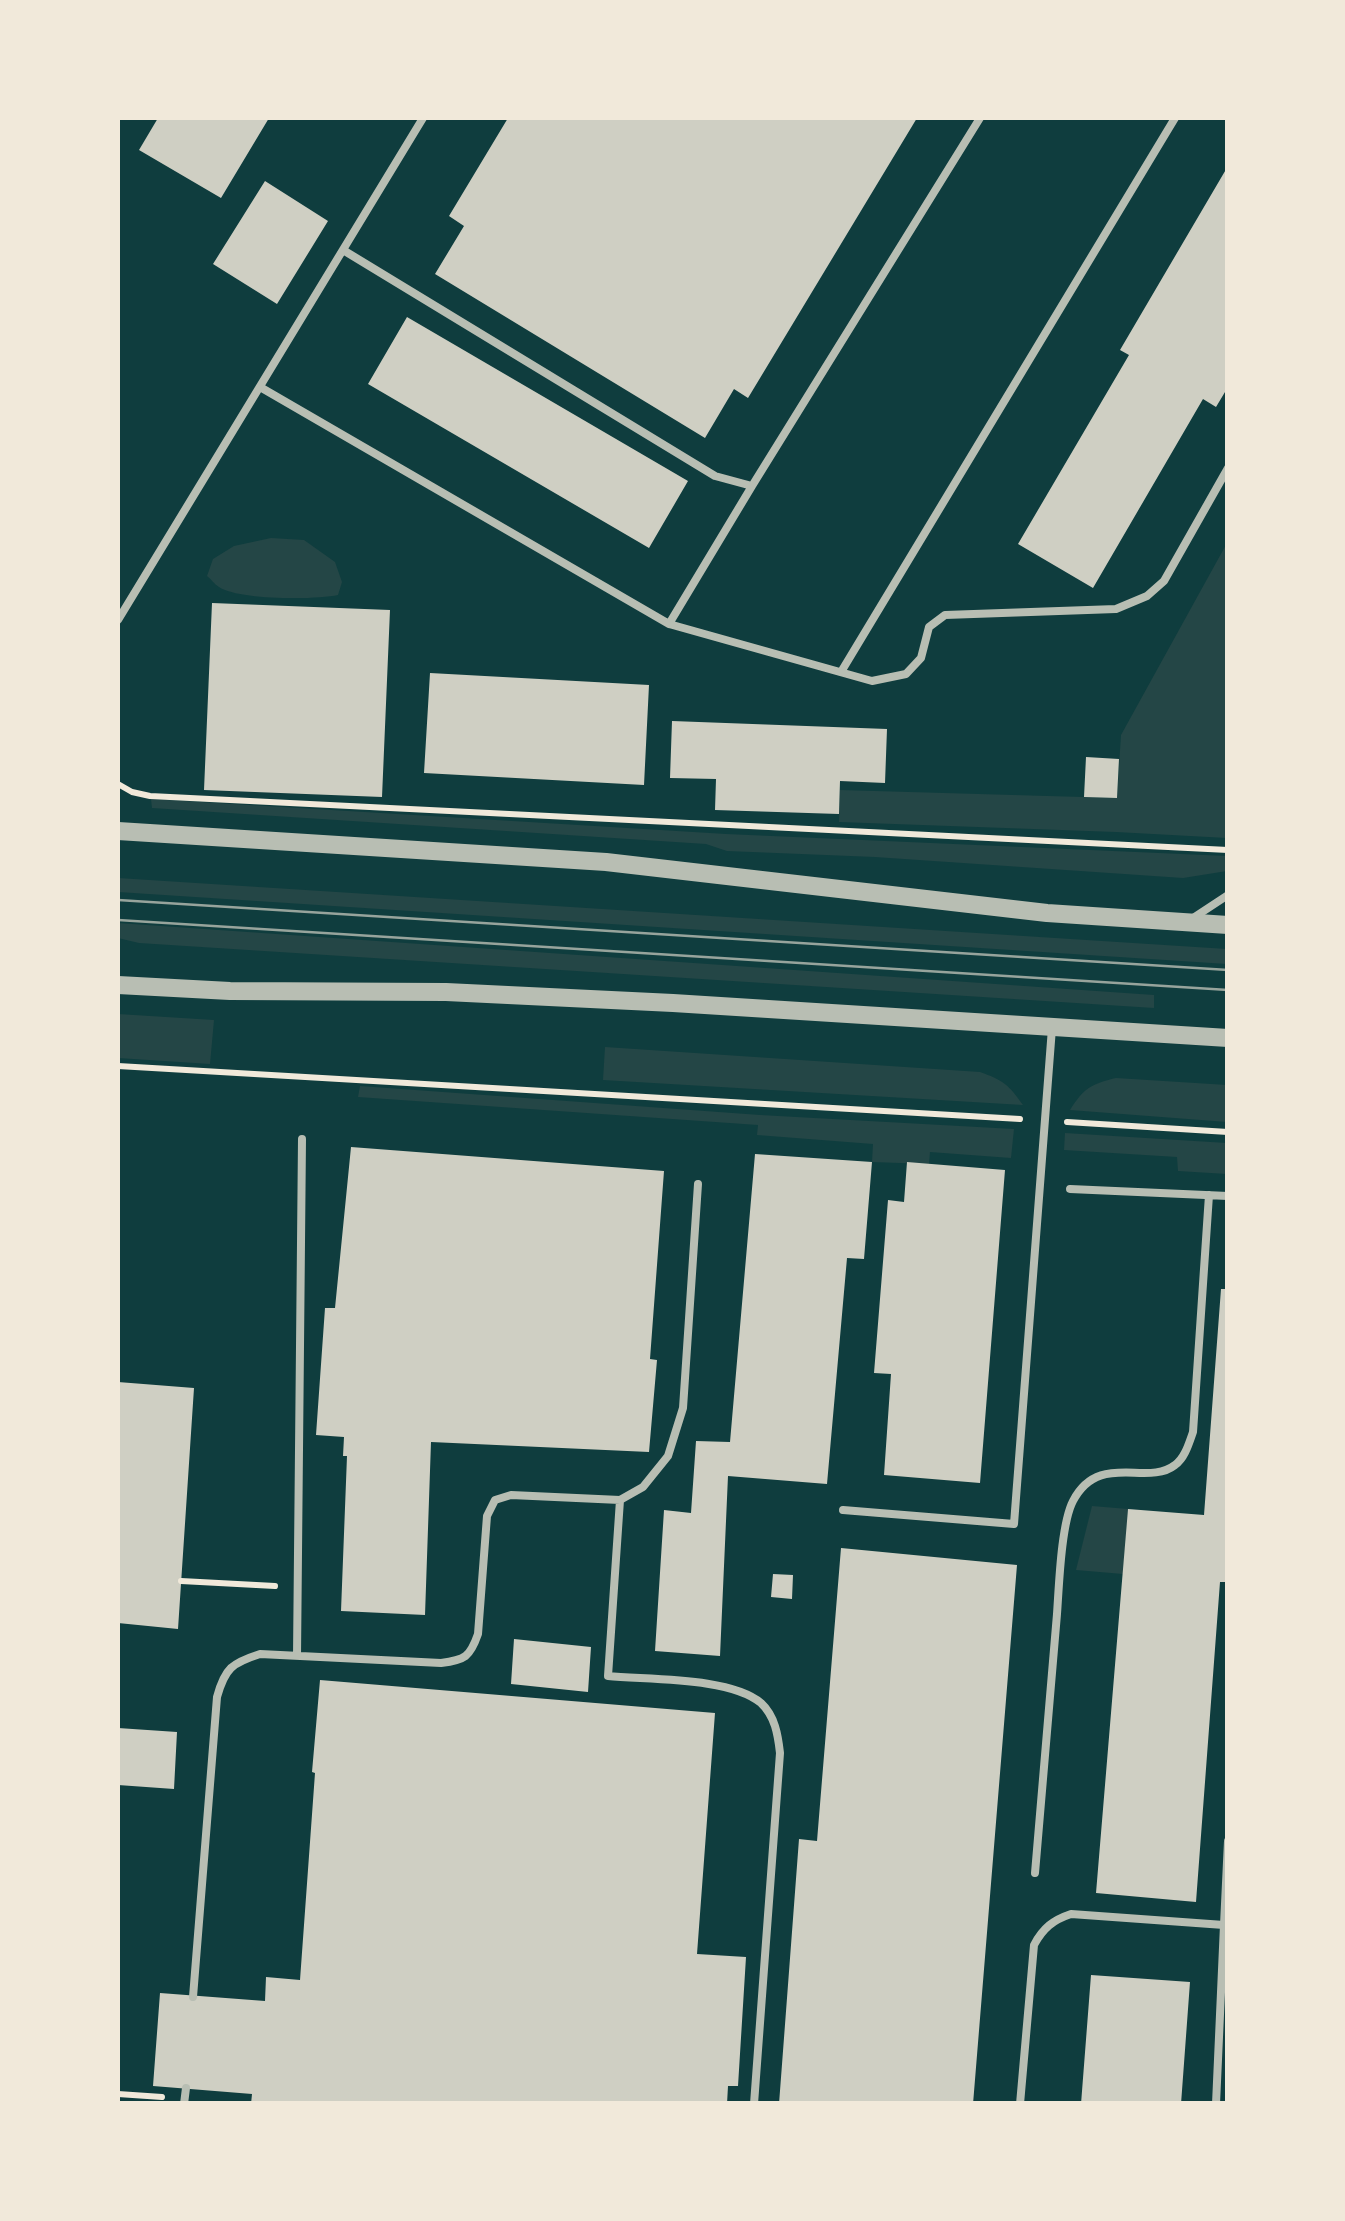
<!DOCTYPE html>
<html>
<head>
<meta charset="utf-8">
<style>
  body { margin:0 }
  #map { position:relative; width:1345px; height:2221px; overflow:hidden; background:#0f3d3e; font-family:Overpass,sans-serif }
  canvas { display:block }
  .frame { position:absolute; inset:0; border:120px solid #f1e9da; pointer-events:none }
</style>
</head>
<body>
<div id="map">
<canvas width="1345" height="2221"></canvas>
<div class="frame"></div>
</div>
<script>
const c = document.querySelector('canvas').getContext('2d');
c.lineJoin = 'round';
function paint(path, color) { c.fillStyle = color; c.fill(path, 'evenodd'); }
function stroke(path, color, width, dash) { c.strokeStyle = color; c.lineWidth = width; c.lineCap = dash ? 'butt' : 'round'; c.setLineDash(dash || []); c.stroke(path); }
const green = new Path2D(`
  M 271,538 L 304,540 L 335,562 L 342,582 L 338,595 C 315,600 238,600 219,587 C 214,584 211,579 207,576 L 213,559 L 234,546 Z
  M 1227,543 L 1227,838 L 1116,832 L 839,822 L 840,790 L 1117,798 L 1121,735 Z
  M 151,799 L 726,834 L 1227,856 L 1227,871 L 1183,878 L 875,857 L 727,851 L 706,844 L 152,808 Z
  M 118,878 L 1227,949 L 1227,964 L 118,892 Z
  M 118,923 L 1154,995 L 1154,1008 L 139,943 L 118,938 Z
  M 118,1014 L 214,1020 L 210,1064 L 118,1058 Z
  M 605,1047 L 980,1072 C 1003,1080 1009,1085 1023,1105 L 603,1080 Z
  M 1116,1078 L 1227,1085 L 1227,1122 L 1070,1110 C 1084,1088 1091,1084 1116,1078 Z
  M 360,1086 L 760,1115 L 1014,1129 L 1011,1158 L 930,1152 L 929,1164 L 872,1162 L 873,1144 L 757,1135 L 758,1125 L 358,1097 Z
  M 1065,1133 L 1227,1143 L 1227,1174 L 1178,1171 L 1177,1157 L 1064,1150 Z
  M 1092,1506 L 1128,1509 L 1123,1574 L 1076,1570 Z`);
const building = new Path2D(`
  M 158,118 L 269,118 L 221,198 L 139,150 Z
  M 508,118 L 917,118 L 748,398 L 734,389 L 705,438 L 435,274 L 464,226 L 449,216 Z
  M 1228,166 L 1228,387 L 1216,407 L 1203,399 L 1093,588 L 1018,544 L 1129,355 L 1120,350 Z
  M 265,181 L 328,221 L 277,304 L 213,264 Z
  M 407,317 L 688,481 L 649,548 L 368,384 Z
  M 212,603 L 390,610 L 382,797 L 204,790 Z
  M 430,673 L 649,685 L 644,785 L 424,773 Z
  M 672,721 L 887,729 L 885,783 L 840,781 L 839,814 L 715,810 L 716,779 L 670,778 Z
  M 1086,757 L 1119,759 L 1117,798 L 1084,797 Z
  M 351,1147 L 664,1171 L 650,1359 L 657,1360 L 649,1452 L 431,1442 L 425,1615 L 341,1611 L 347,1456 L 343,1456 L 344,1437 L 316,1435 L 325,1308 L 335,1308 Z
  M 755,1154 L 872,1162 L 864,1259 L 847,1258 L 827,1484 L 728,1476 L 720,1656 L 655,1651 L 664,1510 L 691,1513 L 696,1441 L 730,1442 Z
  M 907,1162 L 1005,1170 L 980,1483 L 884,1475 L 891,1374 L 874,1373 L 888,1200 L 904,1202 Z
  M 1221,1289 L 1228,1289 L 1228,1582 L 1220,1582 L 1196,1902 L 1096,1893 L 1128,1509 L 1204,1515 Z
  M 118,1382 L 194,1388 L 178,1629 L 118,1623 Z
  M 841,1548 L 1017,1565 L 973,2104 L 779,2104 L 799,1839 L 817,1841 Z
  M 773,1574 L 793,1575 L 792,1599 L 771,1597 Z
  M 514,1639 L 591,1647 L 588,1692 L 511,1684 Z
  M 320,1680 L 715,1713 L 697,1954 L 746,1957 L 738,2086 L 728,2086 L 727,2104 L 251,2104 L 252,2094 L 153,2086 L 160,1993 L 265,2001 L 266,1977 L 300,1980 L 315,1773 L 312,1772 Z
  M 118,1728 L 177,1732 L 174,1789 L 118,1785 Z
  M 1091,1975 L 1190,1982 L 1181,2104 L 1081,2104 Z`);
const path = new Path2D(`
  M 118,784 L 132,792 L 150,796 L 1228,850
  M 118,1066 L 1020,1119
  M 1067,1122 L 1228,1132
  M 181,1581 L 275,1586
  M 118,2094 L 162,2097`);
const service = new Path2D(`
  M 343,250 L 715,476 L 752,486 L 980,118
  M 260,387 L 669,624 L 872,681 L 906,674 L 921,658 L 929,627 L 945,615 L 1116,609 L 1147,596 L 1164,581 L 1228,468
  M 118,620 L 423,118
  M 669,624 L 752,486
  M 841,672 L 1175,118
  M 1190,920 L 1228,895
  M 1070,1189 L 1228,1196
  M 620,1500 L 608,1676 C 649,1680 730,1677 761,1703 C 775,1716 778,1735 780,1753 L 754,2104
  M 843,1510 L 1014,1524 L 1052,1028
  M 297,1656 L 302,1139
  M 1035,1873 C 1042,1787 1049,1701 1057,1614 C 1059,1587 1061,1524 1073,1501 C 1099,1451 1147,1487 1175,1465 C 1185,1458 1189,1443 1193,1432 L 1209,1195
  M 1224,1925 L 1228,1841
  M 193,1997 L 217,1697 C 225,1668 232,1663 260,1654 L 441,1663 C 465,1660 470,1657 478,1634 L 487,1516 L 495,1500 L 511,1495 L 620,1500 L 643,1487 L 668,1456 L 683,1408 L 698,1184
  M 184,2104 L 186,2088
  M 1020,2104 L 1034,1945 C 1043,1928 1053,1920 1071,1914 L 1224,1925 L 1216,2104`);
const tertiary = new Path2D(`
  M 118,831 L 606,862 L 1047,913 L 1228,925
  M 118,985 L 230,991 L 446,992 L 673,1003 L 1228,1038`);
const tram = new Path2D(`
  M 118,900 L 1228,970
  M 118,920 L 1228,990`);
paint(green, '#244646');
paint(building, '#cfcfc3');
stroke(path, '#f1e9da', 6);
stroke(service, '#b8beb3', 8);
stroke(tertiary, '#b8beb3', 18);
stroke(tram, '#97a49c', 2.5);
</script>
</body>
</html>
